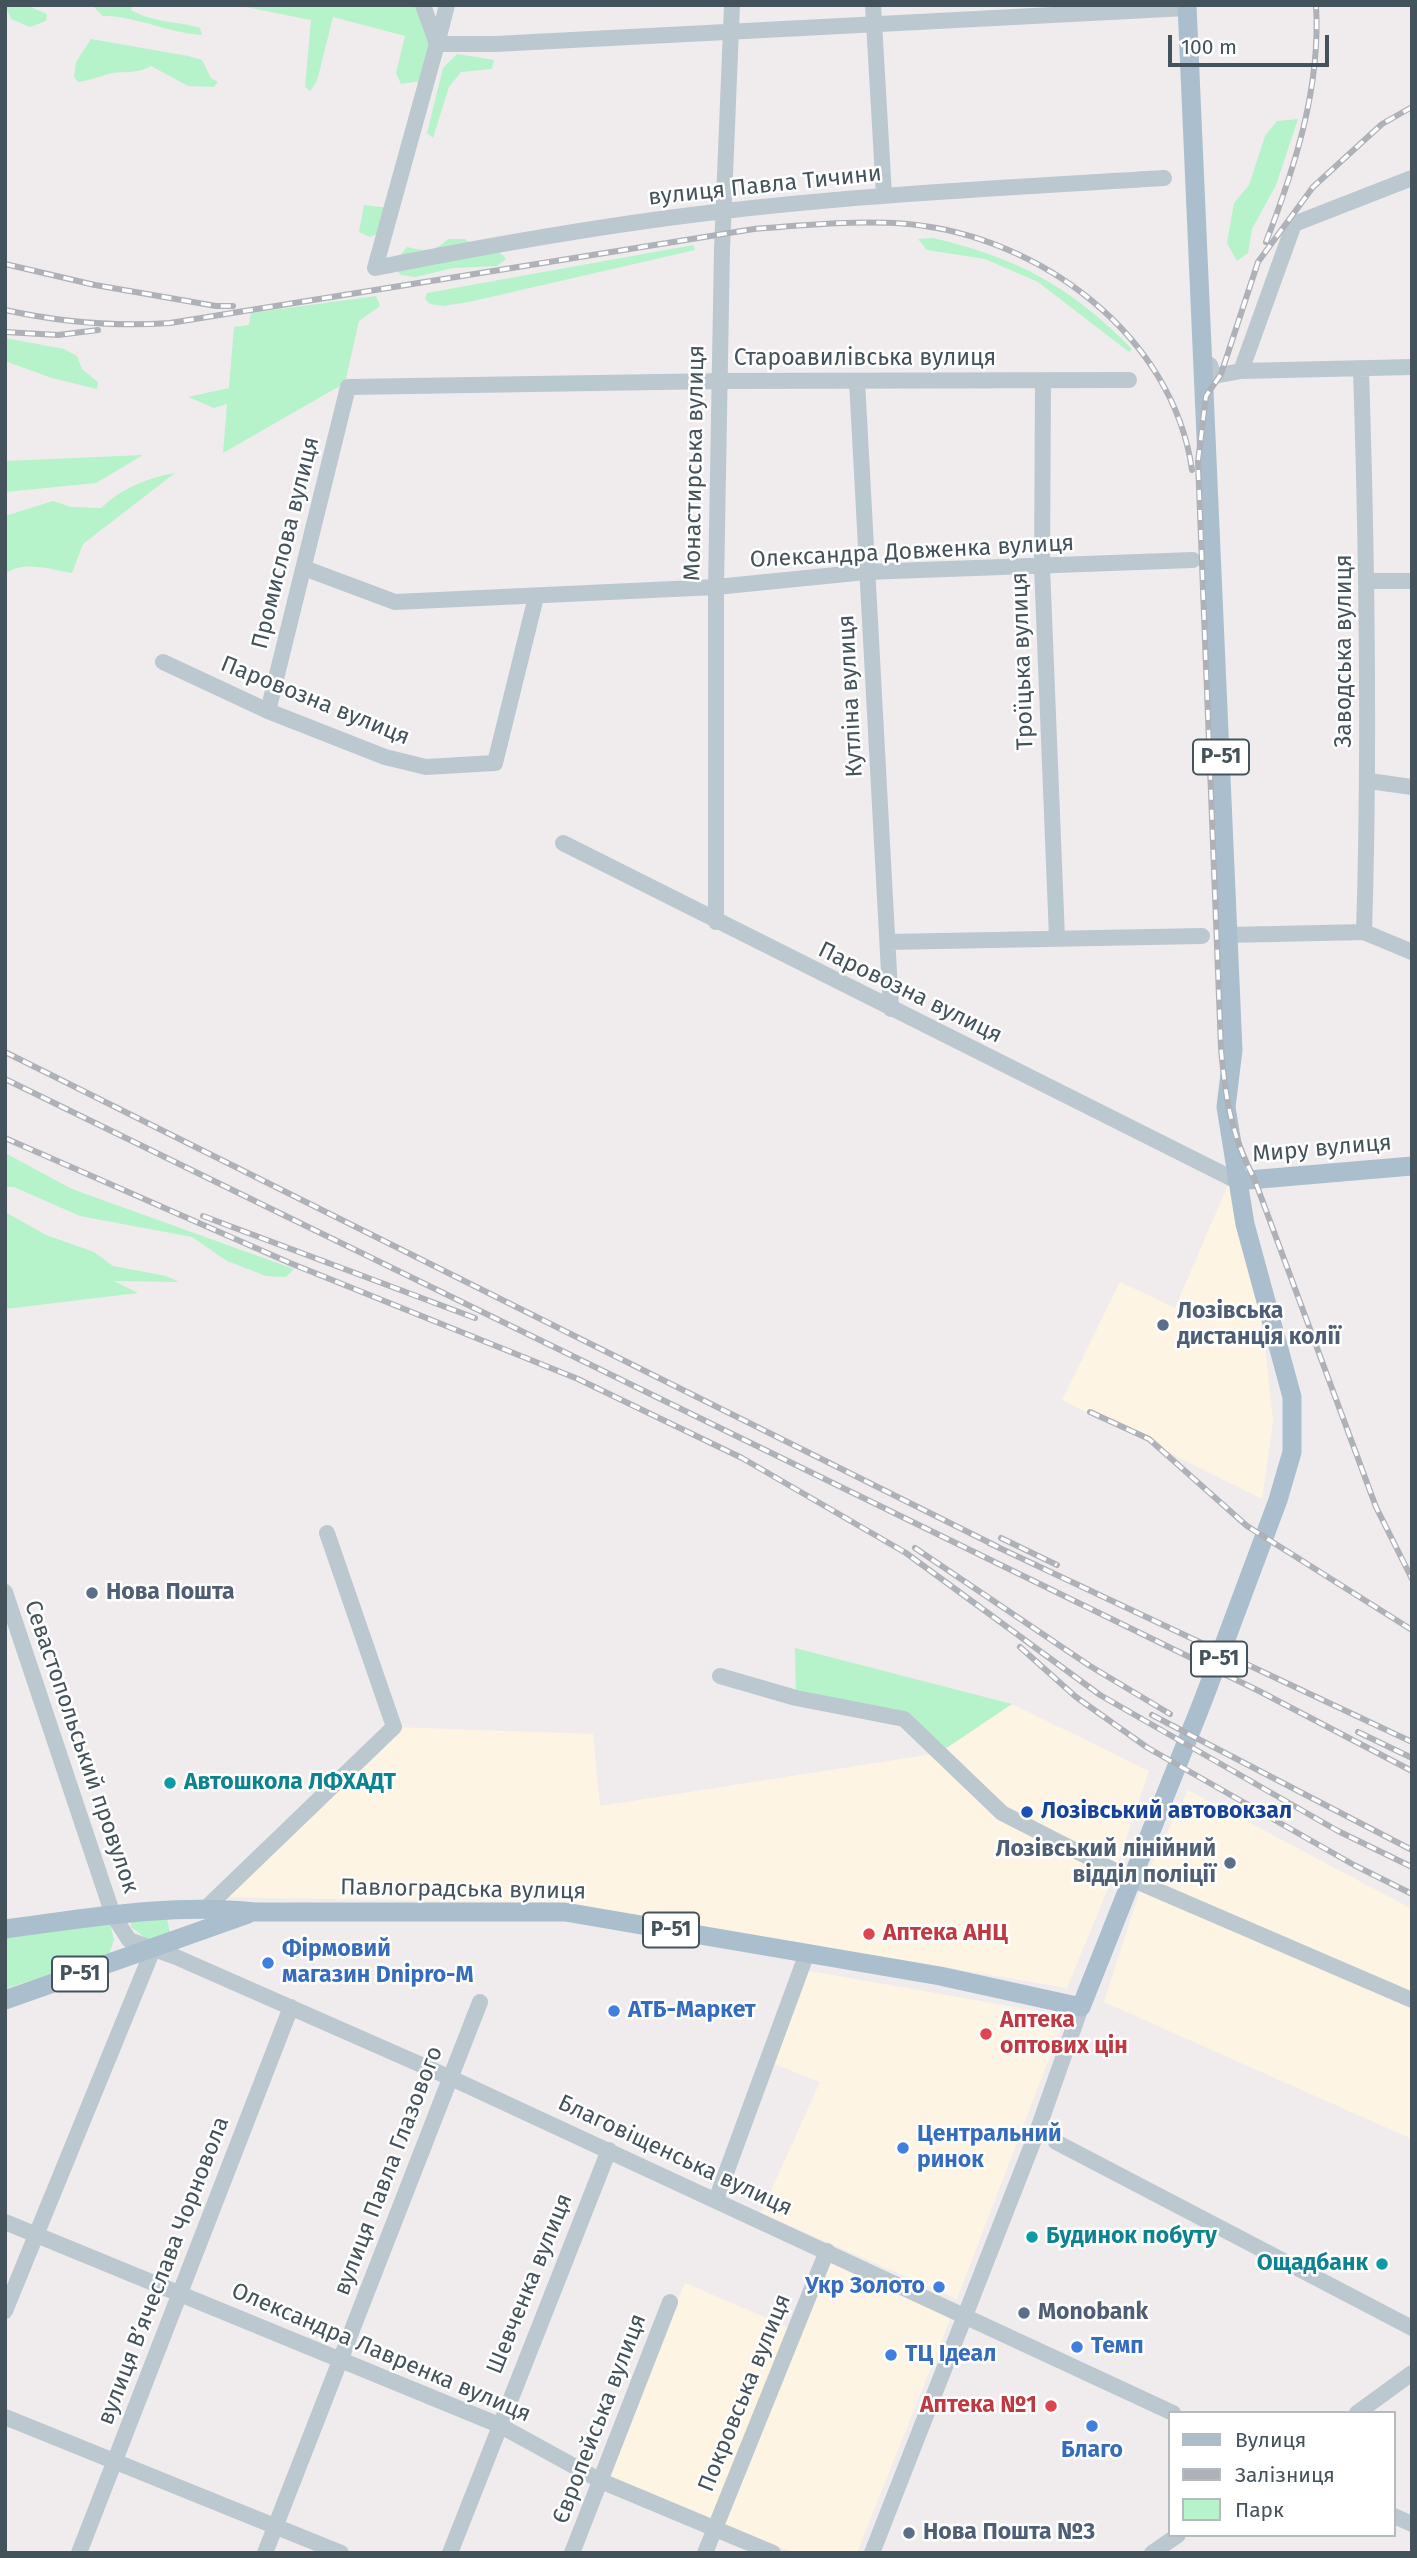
<!DOCTYPE html>
<html>
<head>
<meta charset="utf-8">
<style>
  body { margin:0 }
  #map { position:relative; width:1417px; height:2558px; overflow:hidden; background:#f0eced; font-family:"Fira Sans",sans-serif }
  canvas { display:block }
  .frame { position:absolute; inset:0; border:7px solid #44525b; pointer-events:none }
  .legend { position:absolute; left:1168px; top:2411px; width:228px; height:126px; box-sizing:border-box; background:#fff; border:2px solid #b4babd; margin:0; padding:9px 12px; list-style:none; font-size:21px; color:#44525b }
  .legend li { display:flex; align-items:center; gap:14px; height:35px }
  .legend b { width:35px; border:2px solid #b4babd }
  .scale { position:absolute; left:1168px; top:35px; width:161px; height:32px; box-sizing:border-box; border:4px solid #44525b; border-top:0; padding-left:9px; font-size:21px; line-height:24px; white-space:nowrap; color:#44525b; -webkit-text-stroke:5px #fff; paint-order:stroke }
</style>
</head>
<body>
<div id="map">
<canvas width="1417" height="2558"></canvas>
<div class="frame"></div>
<ul class="legend">
<li><b style="height:9px;background:#aabece"></b>Вулиця</li>
<li><b style="height:9px;background:#aeb2b8"></b>Залізниця</li>
<li><b style="height:19px;background:#b6f2ca"></b>Парк</li>
</ul>
<div class="scale">100 m</div>
</div>
<script>
const c = document.querySelector('canvas').getContext('2d');
c.lineJoin = 'round';
function paint(path, color) { c.fillStyle = color; c.fill(path, 'evenodd'); }
function stroke(path, color, width, dash) { c.strokeStyle = color; c.lineWidth = width; c.lineCap = dash ? 'butt' : 'round'; c.setLineDash(dash || []); c.stroke(path); }
function write(font, color, halo, rows, align = 'center') {
  c.font = font + ' "Fira Sans",sans-serif'; c.lineWidth = 5; c.setLineDash([]); c.textBaseline = 'middle'; c.strokeStyle = halo; c.fillStyle = color; for (const [text, x, y, turn = 0] of rows) {
    c.save(); c.translate(x, y); c.rotate((+turn || 0) * Math.PI / 180); c.textAlign = isNaN(turn) ? turn : align; if (halo) c.strokeText(text, 0, 0); c.fillText(text, 0, 0); c.restore();
  }
}
const commercial = new Path2D(`
  M 1231,1178 L 1264,1336 L 1273,1421 L 1262,1499 L 1062,1400 L 1120,1282 L 1175,1308 Z
  M 1012,1704 L 1149,1771 L 1115,1871 L 1067,1988 L 568,1903 L 218,1897 L 394,1727 L 593,1734 L 600,1806 L 939,1753 Z
  M 1188,1790 L 1412,1909 L 1412,2139 L 1104,2002 L 1142,1884 Z
  M 798,1969 L 1049,2013 L 1057,2018 L 1060,2030 L 957,2299 L 761,2213 L 820,2082 L 764,2060 Z
  M 832,2260 L 951,2317 L 857,2553 L 795,2553 L 605,2480 L 685,2283 L 799,2332 Z`);
const green = new Path2D(`
  M 5,5 L 26,5 L 47,14 L 46,21 L 30,27 L 11,19 Z
  M 92,5 L 133,5 L 131,10 C 154,23 177,21 200,28 L 202,35 C 169,33 132,15 103,16 Z
  M 236,5 L 423,5 L 437,44 L 421,81 L 401,84 L 396,73 L 405,36 L 333,17 L 317,81 L 310,91 L 305,87 L 311,20 Z
  M 91,39 L 188,56 L 202,60 L 211,78 L 218,82 L 214,87 L 188,86 L 151,66 C 137,74 127,71 112,73 C 100,76 91,80 78,82 L 74,77 L 76,62 Z
  M 457,54 L 494,60 L 492,69 L 461,72 L 449,87 L 433,138 L 427,133 L 443,68 Z
  M 1298,119 L 1276,185 L 1252,229 L 1248,253 L 1237,261 L 1227,243 L 1234,203 L 1249,185 L 1265,136 L 1277,121 Z
  M 364,205 L 388,208 L 382,232 L 370,237 L 359,232 Z
  M 933,238 C 1018,258 1070,286 1132,349 L 1129,352 L 1038,282 L 985,259 L 927,250 L 918,239 Z
  M 448,239 L 465,239 C 480,254 498,246 506,259 L 497,266 L 453,268 L 416,277 L 401,275 L 396,270 L 397,259 L 407,247 C 425,251 434,253 448,239 Z
  M 693,245 L 695,250 L 469,302 L 443,306 L 430,304 L 425,299 L 427,293 Z
  M 376,296 L 380,306 L 359,321 L 345,383 L 223,453 L 227,404 L 214,408 L 188,397 L 229,388 L 234,327 L 249,325 L 251,313 Z
  M 5,338 L 64,349 L 77,356 L 82,369 L 98,382 L 97,389 L 52,378 L 5,361 Z
  M 143,455 L 96,483 L 5,492 L 5,461 Z
  M 175,473 L 83,544 L 72,573 C 53,570 20,559 5,575 L 5,516 L 53,501 L 71,507 L 101,508 C 122,488 147,478 175,473 Z
  M 5,1153 L 72,1189 L 294,1269 L 286,1277 L 266,1276 L 227,1261 L 192,1237 L 80,1216 L 14,1187 L 5,1187 Z
  M 5,1212 L 46,1235 L 94,1252 L 113,1266 L 166,1276 L 179,1282 L 114,1281 L 138,1293 L 5,1309 Z
  M 795,1648 L 1012,1704 L 939,1753 L 904,1719 L 796,1698 Z
  M 167,1919 L 170,1933 L 162,1939 L 147,1939 L 131,1927 L 131,1920 Z
  M 110,1923 L 114,1940 L 109,1954 L 5,1989 L 5,1936 Z`);
const minor = new Path2D(`
  M 423,5 L 437,44 L 375,268 C 491,245 608,224 725,211 C 871,194 1018,187 1164,178
  M 447,5 L 437,44 L 495,44 L 1187,8
  M 873,5 L 884,195
  M 1210,365 L 1214,376 L 1241,371 L 1294,224 L 1412,178
  M 1361,369 C 1367,557 1370,744 1364,932
  M 1241,371 L 1412,367
  M 857,381 L 891,1009
  M 1043,382 L 1042,566 L 1057,938
  M 304,568 L 395,602 L 716,587 L 866,572 L 1193,560
  M 1368,581 L 1412,581
  M 163,662 L 268,711 L 385,757 L 426,767 L 495,763 L 536,597
  M 268,711 L 348,387 L 719,381 L 1129,380
  M 1369,781 L 1412,787
  M 563,843 L 1237,1181
  M 716,922 L 716,587 L 722,248 L 732,5
  M 1228,935 L 1364,932 L 1412,952
  M 888,942 L 1202,936
  M 5,1592 L 113,1915 L 129,1940 L 176,1957 L 451,2078 L 1173,2413
  M 720,1676 L 796,1698 L 904,1719 L 1002,1813 L 1131,1879 L 1412,2000
  M 207,1907 L 394,1727 L 327,1533
  M 1056,2142 L 1412,2328
  M 716,2200 L 807,1953
  M 5,2222 L 499,2425 L 601,2481 L 773,2553
  M 5,2311 L 154,1947
  M 1357,2413 L 1412,2373
  M 5,2417 L 341,2553
  M 1394,2516 L 1412,2524
  M 79,2553 L 291,2007
  M 265,2553 L 480,2002
  M 450,2553 L 609,2150
  M 572,2553 L 670,2302
  M 705,2553 L 827,2251
  M 872,2553 L 1037,2132 L 1081,2007
  M 1152,2553 L 1178,2535`);
const major = new Path2D(`
  M 1237,1181 L 1412,1166
  M 5,1929 C 90,1918 169,1903 255,1912 L 565,1912 L 940,1976 L 1081,2007 L 1204,1698 L 1278,1500 L 1292,1452 L 1292,1397 L 1245,1224 L 1226,1107 L 1233,1050 L 1187,5
  M 5,2000 L 248,1914`);
const rail = new Path2D(`
  M 1412,107 L 1382,124 L 1313,187 L 1258,262 L 1221,374 L 1206,396 L 1198,462 L 1221,1048 C 1225,1095 1231,1135 1254,1178 L 1376,1507 L 1412,1579
  M 1266,242 C 1295,167 1321,87 1316,5
  M 5,264 L 95,285 L 216,306 L 233,306
  M 5,310 C 60,322 114,327 170,323 L 754,229 C 804,225 857,220 908,224 C 1039,236 1173,335 1192,470
  M 5,332 L 58,335 L 98,330
  M 5,1052 L 998,1547
  M 5,1079 L 1259,1691 L 1412,1771
  M 5,1138 L 290,1263 L 578,1379 L 742,1458 L 906,1553 L 1100,1695 L 1338,1831 L 1412,1867
  M 203,1216 L 475,1318
  M 1090,1412 L 1149,1439 L 1247,1526 L 1412,1630
  M 1001,1538 L 1057,1565
  M 989,1543 L 1412,1742
  M 915,1548 L 1090,1666 L 1170,1714
  M 1020,1647 L 1076,1697 L 1148,1748 L 1354,1865 L 1412,1894
  M 1152,1715 L 1412,1850
  M 1358,1732 L 1412,1758`);
const markers = [
  [1163,1325,7,"#5c6f8a"],
  [92,1593,7,"#5c6f8a"],
  [170,1783,7,"#0f9aa8"],
  [1027,1812,7,"#1a4fb4"],
  [1230,1863,7,"#5c6f8a"],
  [869,1934,7,"#e0444e"],
  [268,1963,7,"#3f7fe0"],
  [614,2011,7,"#3f7fe0"],
  [986,2034,7,"#e0444e"],
  [903,2148,7,"#3f7fe0"],
  [1032,2237,7,"#0f9aa8"],
  [1382,2264,7,"#0f9aa8"],
  [939,2287,7,"#3f7fe0"],
  [1024,2313,7,"#5c6f8a"],
  [1077,2347,7,"#3f7fe0"],
  [891,2355,7,"#3f7fe0"],
  [1051,2406,7,"#e0444e"],
  [1092,2426,7,"#3f7fe0"],
  [909,2533,7,"#5c6f8a"]
];
const shields = [
  [1221,757,56],
  [1219,1659,56],
  [671,1930,56],
  [80,1974,56]
];
const shieldNames = [
  ["Р-51",1221,757],
  ["Р-51",1219,1659],
  ["Р-51",671,1930],
  ["Р-51",80,1974]
];
const streetNames = [
  ["вулиця Павла Тичини",765,186,-6],
  ["Староавилівська вулиця",865,359],
  ["Монастирська вулиця",695,463,-89],
  ["Промислова вулиця",286,543,-76],
  ["Олександра Довженка вулиця",912,552,-3],
  ["Заводська вулиця",1345,651,-90],
  ["Троїцька вулиця",1023,661,-92],
  ["Кутліна вулиця",851,696,-93],
  ["Паровозна вулиця",315,701,22],
  ["Паровозна вулиця",910,993,26],
  ["Миру вулиця",1322,1149,-5],
  ["Севастопольський провулок",81,1747,71],
  ["Павлоградська вулиця",463,1890,1],
  ["Благовіщенська вулиця",675,2156,25],
  ["вулиця Павла Глазового",389,2171,-69],
  ["вулиця В’ячеслава Чорновола",164,2271,-69],
  ["Шевченка вулиця",530,2284,-68],
  ["Олександра Лавренка вулиця",381,2353,23],
  ["Покровська вулиця",745,2393,-68],
  ["Європейська вулиця",600,2419,-69]
];
const serviceNames = [
  ["Лозівська",1177,1312],
  ["дистанція колії",1177,1338],
  ["Нова Пошта",106,1593],
  ["Лозівський лінійний",1216,1850,"right"],
  ["відділ поліції",1216,1876,"right"],
  ["Monobank",1038,2313],
  ["Нова Пошта №3",923,2533]
];
const cultureNames = [
  ["Автошкола ЛФХАДТ",184,1783],
  ["Будинок побуту",1046,2237],
  ["Ощадбанк",1368,2264,"right"]
];
const transitNames = [
  ["Лозівський автовокзал",1041,1812]
];
const healthNames = [
  ["Аптека АНЦ",883,1934],
  ["Аптека",1000,2021],
  ["оптових цін",1000,2047],
  ["Аптека №1",1037,2406,"right"]
];
const shopNames = [
  ["Фірмовий",282,1950],
  ["магазин Dnipro-M",282,1976],
  ["АТБ-Маркет",628,2011],
  ["Центральний",917,2135],
  ["ринок",917,2161],
  ["Укр Золото",925,2287,"right"],
  ["Темп",1091,2347],
  ["ТЦ Ідеал",905,2355],
  ["Благо",1092,2451,"center"]
];
paint(commercial, '#fdf4e3');
paint(green, '#b6f2ca');
stroke(minor, '#bcc8d0', 16);
stroke(major, '#aabece', 19);
stroke(rail, '#aeb2b8', 6);
stroke(rail, '#fff', 3.5, [10]);
for (const [x, y, r, color] of markers) { const dot = new Path2D(); dot.arc(x, y, r, 0, 2 * Math.PI); c.fillStyle = color; c.fill(dot); stroke(dot, '#fff', 2.5); }
for (const [x, y, w] of shields) { const box = new Path2D(); box.roundRect(x - w / 2, y - 17.5, w, 35, 5); c.fillStyle = '#fff'; c.fill(box); stroke(box, '#44525b', 2); }
write('bold 21px', '#44525b', null, shieldNames);
write('23px', '#44525b', '#fff', streetNames);
write('bold 23px', '#4e5e75', '#fff', serviceNames, 'left');
write('bold 23px', '#0d838f', '#fff', cultureNames, 'left');
write('bold 23px', '#164399', '#fff', transitNames, 'left');
write('bold 23px', '#be3a42', '#fff', healthNames, 'left');
write('bold 23px', '#366cbe', '#fff', shopNames, 'left');
</script>
</body>
</html>
